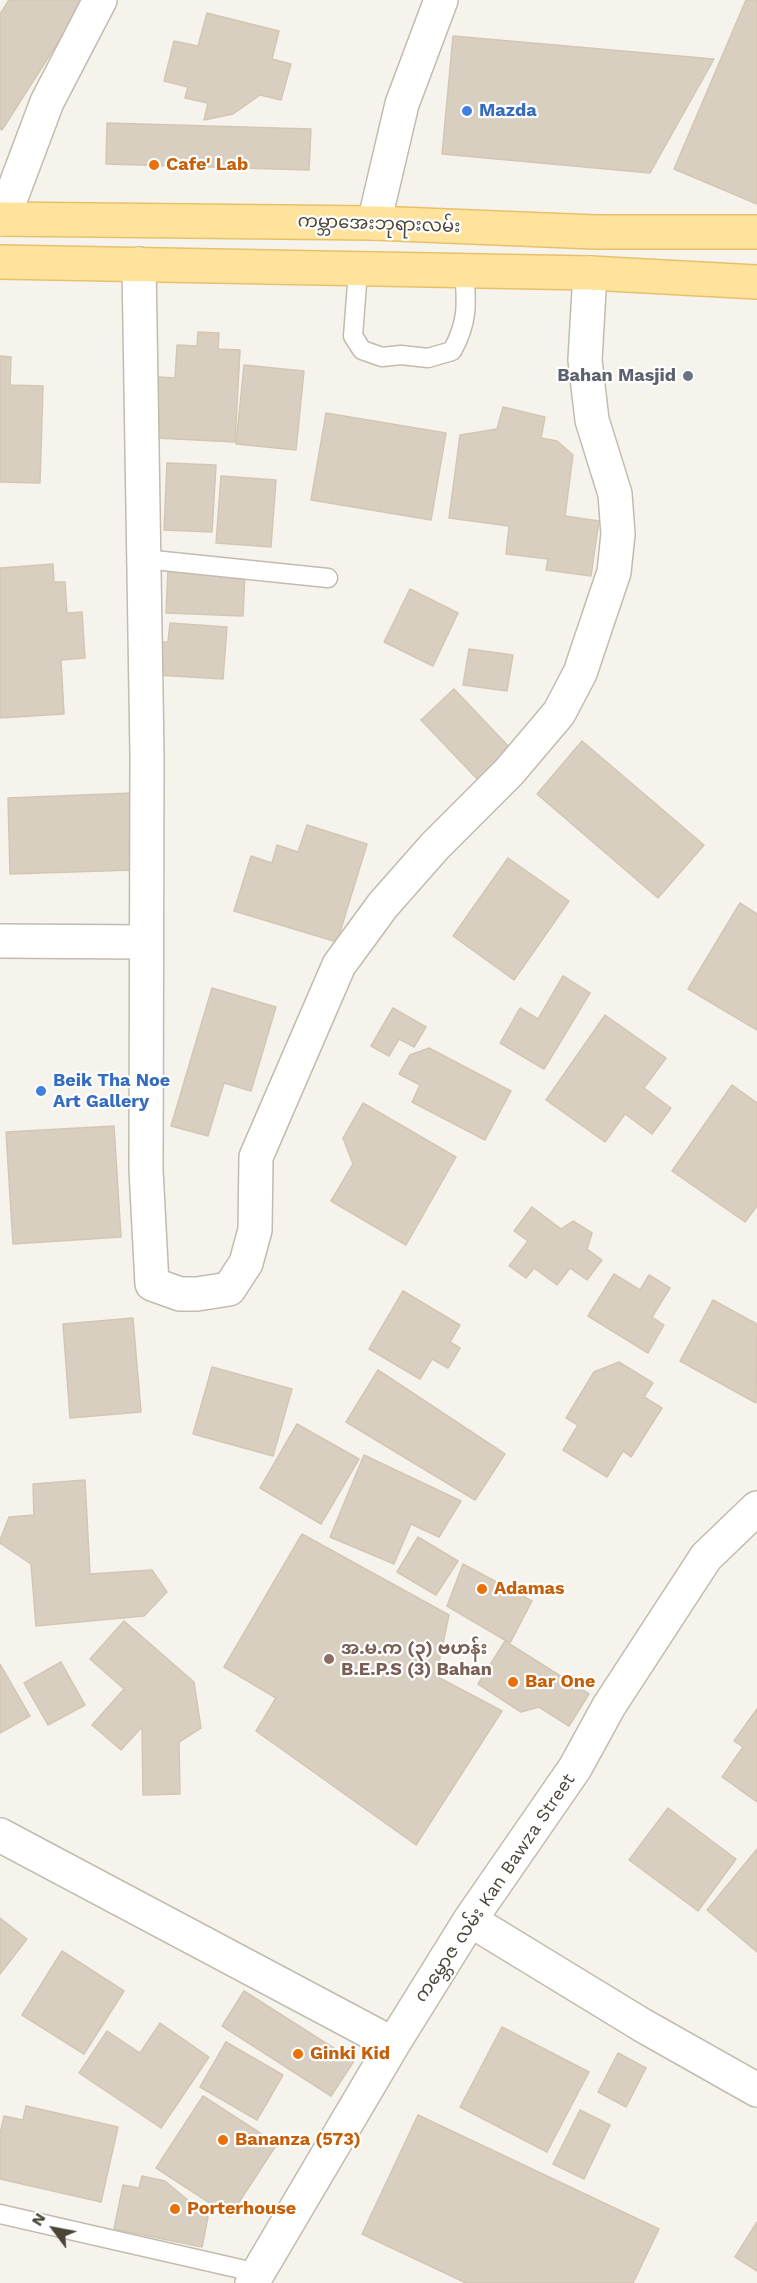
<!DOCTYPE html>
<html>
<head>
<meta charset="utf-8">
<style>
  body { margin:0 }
  #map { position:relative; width:757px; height:2283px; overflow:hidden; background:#f6f3ec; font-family:"Work Sans",sans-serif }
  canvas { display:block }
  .north { position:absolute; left:24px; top:2199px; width:60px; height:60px; -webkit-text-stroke:4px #fff; paint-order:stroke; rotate:302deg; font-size:16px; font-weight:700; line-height:24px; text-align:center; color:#4b4439 }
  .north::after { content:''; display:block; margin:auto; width:21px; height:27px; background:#4b4439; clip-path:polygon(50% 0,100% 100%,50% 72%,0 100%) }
</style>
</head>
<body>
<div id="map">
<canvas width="757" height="2283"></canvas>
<div class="north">N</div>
</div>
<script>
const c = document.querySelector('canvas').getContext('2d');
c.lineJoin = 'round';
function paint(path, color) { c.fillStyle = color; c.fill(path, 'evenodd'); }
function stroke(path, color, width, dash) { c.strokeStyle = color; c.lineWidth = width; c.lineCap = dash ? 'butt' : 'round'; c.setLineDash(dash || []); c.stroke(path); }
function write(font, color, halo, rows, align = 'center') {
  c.font = font + ' "Work Sans","Noto Sans Myanmar",sans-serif'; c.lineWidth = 4.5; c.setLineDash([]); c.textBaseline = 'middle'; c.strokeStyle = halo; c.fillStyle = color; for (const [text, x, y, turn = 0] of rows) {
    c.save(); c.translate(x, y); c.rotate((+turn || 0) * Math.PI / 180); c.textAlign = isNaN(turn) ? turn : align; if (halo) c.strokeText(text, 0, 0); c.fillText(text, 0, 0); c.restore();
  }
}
const building = new Path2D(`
  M 9,0 L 85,0 L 2,130 L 0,129 L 0,14 Z
  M 746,0 L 757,0 L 757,204 L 674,169 Z
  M 207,13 L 279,31 L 272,59 L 291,64 L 281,100 L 260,95 L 233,114 L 204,120 L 208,103 L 185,98 L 188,87 L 164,81 L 174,41 L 198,46 Z
  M 453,36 L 714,59 L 650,173 L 442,154 Z
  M 107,123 L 311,129 L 309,170 L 106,164 Z
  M 198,332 L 219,333 L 218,349 L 240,350 L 235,442 L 156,438 L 159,377 L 175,378 L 177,345 L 197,346 Z
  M 0,356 L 11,357 L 10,385 L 43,386 L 40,483 L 0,482 Z
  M 244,365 L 304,371 L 296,450 L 236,444 Z
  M 503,407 L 545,417 L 541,438 L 557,441 L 573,455 L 565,516 L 599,521 L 591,576 L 546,570 L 548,559 L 506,554 L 509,526 L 449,518 L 460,435 L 497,429 Z
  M 326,413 L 446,433 L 431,520 L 311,500 Z
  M 167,463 L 216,465 L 212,532 L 164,530 Z
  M 221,476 L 276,480 L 271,547 L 216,543 Z
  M 53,564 L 54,582 L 65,582 L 67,613 L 82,612 L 85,658 L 61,660 L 64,714 L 0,718 L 0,568 Z
  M 168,569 L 245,572 L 243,616 L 166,613 Z
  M 410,589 L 458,613 L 433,666 L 384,642 Z
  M 170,623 L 227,627 L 223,679 L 157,675 L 159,642 L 168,642 Z
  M 469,649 L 513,655 L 507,691 L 463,685 Z
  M 454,689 L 512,750 L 479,781 L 421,720 Z
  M 582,741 L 704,845 L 658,898 L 537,794 Z
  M 132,793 L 134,870 L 10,874 L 8,798 Z
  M 307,825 L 367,844 L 337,942 L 234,911 L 251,856 L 272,863 L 277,845 L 298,852 Z
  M 508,858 L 569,901 L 514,980 L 453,936 Z
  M 740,903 L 757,914 L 757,1030 L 688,989 Z
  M 563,976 L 590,993 L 544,1069 L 500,1043 L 520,1008 L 538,1019 Z
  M 212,988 L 276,1007 L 251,1091 L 224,1083 L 208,1136 L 171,1126 Z
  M 393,1008 L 426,1027 L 414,1047 L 399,1039 L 389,1056 L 371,1046 Z
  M 605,1015 L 666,1058 L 644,1088 L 671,1108 L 652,1134 L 625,1114 L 605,1142 L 546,1100 Z
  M 429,1048 L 511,1091 L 485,1140 L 412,1102 L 420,1085 L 399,1074 L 410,1055 Z
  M 732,1085 L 757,1103 L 757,1206 L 745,1222 L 672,1171 Z
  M 363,1103 L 456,1157 L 406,1245 L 331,1201 L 353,1164 L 343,1138 Z
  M 114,1126 L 121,1237 L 13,1244 L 6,1132 Z
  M 532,1207 L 561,1229 L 573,1221 L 592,1233 L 587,1249 L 602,1260 L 587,1280 L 570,1268 L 557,1285 L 534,1268 L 526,1278 L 509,1266 L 528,1241 L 514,1231 Z
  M 614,1274 L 640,1290 L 649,1275 L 670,1288 L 652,1317 L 664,1325 L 648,1353 L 588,1316 Z
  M 403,1291 L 460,1325 L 450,1342 L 460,1348 L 448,1368 L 432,1359 L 420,1379 L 369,1349 Z
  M 713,1300 L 757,1324 L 756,1403 L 680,1361 Z
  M 133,1318 L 141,1412 L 70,1418 L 63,1324 Z
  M 619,1362 L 653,1383 L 644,1397 L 662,1408 L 631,1457 L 623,1451 L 607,1477 L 563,1450 L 578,1425 L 566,1418 L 594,1372 Z
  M 212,1367 L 292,1389 L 273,1456 L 193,1434 Z
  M 378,1370 L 505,1454 L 475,1500 L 346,1422 Z
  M 297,1424 L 359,1459 L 321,1524 L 260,1488 Z
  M 364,1455 L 461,1501 L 439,1537 L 411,1524 L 394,1564 L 330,1537 Z
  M 85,1480 L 90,1574 L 152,1570 L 167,1592 L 144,1616 L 36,1626 L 31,1564 L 0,1543 L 0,1540 L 9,1517 L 34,1515 L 33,1484 Z
  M 302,1534 L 449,1615 L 436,1676 L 502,1711 L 416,1845 L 256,1731 L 276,1698 L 224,1667 Z
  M 418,1537 L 458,1561 L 436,1595 L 397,1572 Z
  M 463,1564 L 532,1601 L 510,1643 L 447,1606 Z
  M 124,1621 L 194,1682 L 201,1728 L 179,1742 L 180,1794 L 143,1795 L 142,1727 L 121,1750 L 92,1725 L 124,1689 L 90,1659 Z
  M 505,1641 L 589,1694 L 569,1726 L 539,1707 L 521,1712 L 478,1684 Z
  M 61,1662 L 85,1705 L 48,1725 L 24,1683 Z
  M 0,1664 L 30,1716 L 0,1733 Z
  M 757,1709 L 757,1802 L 722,1777 L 743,1747 L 734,1741 Z
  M 668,1808 L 736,1859 L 698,1911 L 629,1860 Z
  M 757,1849 L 757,1952 L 707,1910 Z
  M 0,1918 L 27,1939 L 0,1974 Z
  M 62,1951 L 124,1991 L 84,2054 L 22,2015 Z
  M 244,1991 L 354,2061 L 331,2096 L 222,2026 Z
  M 160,2023 L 209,2057 L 161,2128 L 79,2073 L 107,2031 L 140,2053 Z
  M 502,2027 L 589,2072 L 547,2152 L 460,2107 Z
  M 226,2042 L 283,2075 L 257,2120 L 200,2087 Z
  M 618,2053 L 646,2068 L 626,2107 L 598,2092 Z
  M 203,2096 L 277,2144 L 230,2216 L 156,2168 Z
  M 26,2106 L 118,2127 L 101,2202 L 0,2179 L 0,2134 L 4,2116 L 23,2120 Z
  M 580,2110 L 610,2125 L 584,2179 L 553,2164 Z
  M 418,2115 L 659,2229 L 633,2283 L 466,2283 L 362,2234 Z
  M 142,2176 L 165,2181 L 208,2217 L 202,2247 L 114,2229 L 123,2185 L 139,2188 Z
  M 757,2222 L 757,2271 L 735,2257 Z`);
const lane = new Path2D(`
  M 358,271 L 353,336 L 362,350 L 382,357 L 401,355 L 428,358 L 452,351 C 468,323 467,303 464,271
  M 144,559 L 328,578
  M 0,2214 L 258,2273`);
const street = new Path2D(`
  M 3,219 L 47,102 L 100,0
  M 374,223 L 402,104 L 441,0
  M 139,264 L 147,755 L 146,1170 L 152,1284 L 180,1294 L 197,1294 L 229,1289 L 246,1263 L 255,1230 L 256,1157 L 339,965 L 383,905 L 435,846 L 509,772 L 559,713 L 580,673 L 614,572 L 618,534 L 615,494 L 592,420 L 585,360 L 590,273
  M 0,941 L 146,942
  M 0,1835 L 393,2044
  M 470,1920 L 642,2025 L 757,2090
  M 252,2283 L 393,2044 L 470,1920 L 575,1768 L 609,1706 L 706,1557 L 757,1508`);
const primary = new Path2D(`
  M 0,219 L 374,223 L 595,232 L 757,232
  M 0,262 L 590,273 L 757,282`);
const markers = [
  [467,111,6,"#3f7fe0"],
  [154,165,6,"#e8710a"],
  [688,376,6,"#6b7280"],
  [41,1091,6,"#3f7fe0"],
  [482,1589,6,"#e8710a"],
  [329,1659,6,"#8d6e63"],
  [513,1682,6,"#e8710a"],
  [298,2054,6,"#e8710a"],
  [223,2140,6,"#e8710a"],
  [175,2209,6,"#e8710a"]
];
const shopNames = [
  ["Mazda",479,111],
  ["Beik Tha Noe",53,1081],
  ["Art Gallery",53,1102]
];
const foodNames = [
  ["Cafe' Lab",166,165],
  ["Adamas",494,1589],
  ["Bar One",525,1682],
  ["Ginki Kid",310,2054],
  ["Bananza (573)",235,2140],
  ["Porterhouse",187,2209]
];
const streetNames = [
  ["ကမ္ဘာအေးဘုရားလမ်း",379,224,2],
  ["ကမ္ဘောဇ လမ်း Kan Bawza Street",495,1888,-56]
];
const worshipNames = [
  ["Bahan Masjid",676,376]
];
const educationNames = [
  ["အ.မ.က (၃) ဗဟန်း",341,1649],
  ["B.E.P.S (3) Bahan",341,1670]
];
paint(building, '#d8cfc1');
stroke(building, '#d3c7b4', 1.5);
stroke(lane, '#c2bbae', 21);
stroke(street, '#c2bbae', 36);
stroke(primary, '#e6c16a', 36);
stroke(lane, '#fff', 18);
stroke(street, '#fff', 33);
stroke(primary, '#ffe39c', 33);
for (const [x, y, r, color] of markers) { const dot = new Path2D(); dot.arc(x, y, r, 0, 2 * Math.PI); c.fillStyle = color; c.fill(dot); stroke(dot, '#fff', 2); }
write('bold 18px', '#366cbe', '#fff', shopNames, 'left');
write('bold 18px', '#c56008', '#fff', foodNames, 'left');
write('18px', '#4b4439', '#fff', streetNames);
write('bold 18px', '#5b616d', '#fff', worshipNames, 'right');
write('bold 18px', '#785e54', '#fff', educationNames, 'left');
</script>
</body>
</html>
